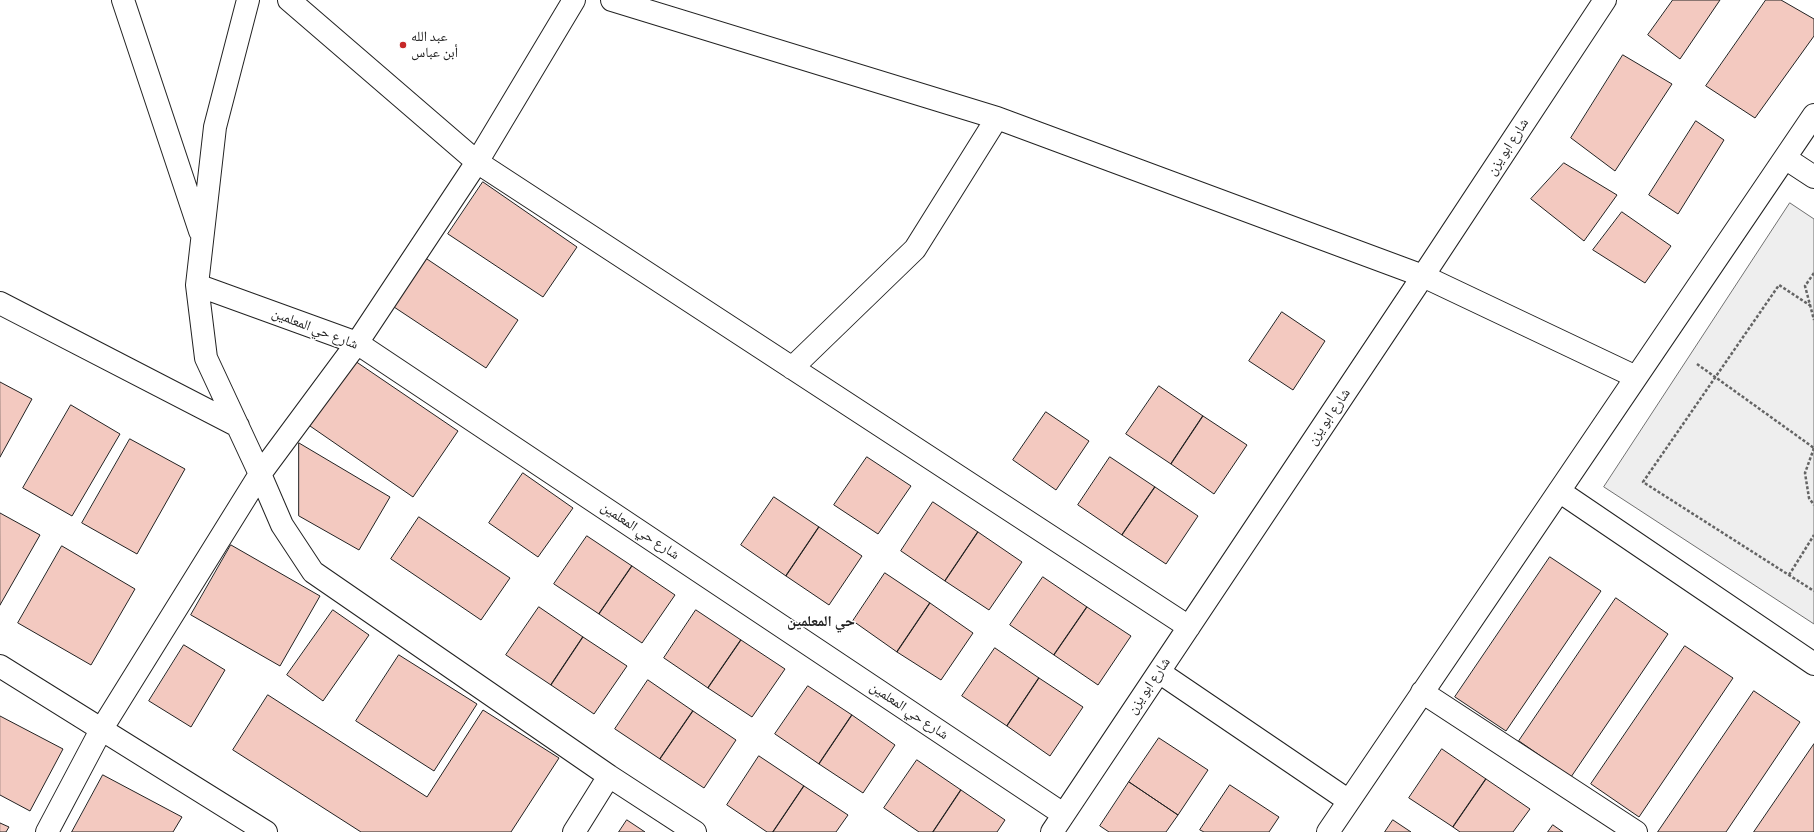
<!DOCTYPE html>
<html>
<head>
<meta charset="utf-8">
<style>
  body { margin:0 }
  canvas { display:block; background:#fff }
</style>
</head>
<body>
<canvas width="1814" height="832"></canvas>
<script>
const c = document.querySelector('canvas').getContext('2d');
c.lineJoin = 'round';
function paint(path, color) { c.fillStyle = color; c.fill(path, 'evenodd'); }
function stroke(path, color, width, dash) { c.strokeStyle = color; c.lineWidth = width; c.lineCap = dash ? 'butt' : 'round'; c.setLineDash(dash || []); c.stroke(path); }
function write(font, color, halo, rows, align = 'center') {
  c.font = font + ' Manrope,"Noto Naskh Arabic",sans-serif'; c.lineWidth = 3; c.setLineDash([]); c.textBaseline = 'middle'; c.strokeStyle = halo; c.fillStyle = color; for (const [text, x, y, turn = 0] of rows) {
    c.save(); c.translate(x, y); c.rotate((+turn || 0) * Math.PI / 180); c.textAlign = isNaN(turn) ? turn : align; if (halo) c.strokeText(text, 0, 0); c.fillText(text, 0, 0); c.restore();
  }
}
const green = new Path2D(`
  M 1790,203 L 1814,219 L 1814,624 L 1604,487 Z`);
const building = new Path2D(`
  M 1673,0 L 1720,0 L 1680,59 L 1648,35 Z
  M 1766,0 L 1781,0 L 1814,19 L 1814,36 L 1755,118 L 1706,86 Z
  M 1623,55 L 1672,84 L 1615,171 L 1571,138 Z
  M 1696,121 L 1724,140 L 1678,214 L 1649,195 Z
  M 1564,163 L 1617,195 L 1584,241 L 1531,199 Z
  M 483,182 L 577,247 L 543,297 L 448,234 Z
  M 1622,212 L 1671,246 L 1645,283 L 1593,250 Z
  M 424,257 L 518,320 L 486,368 L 391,305 Z
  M 1282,312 L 1325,341 L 1293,390 L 1249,361 Z
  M 355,361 L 458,431 L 413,497 L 310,426 Z
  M 0,382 L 32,399 L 0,457 Z
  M 1159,386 L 1203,416 L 1171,464 L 1126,434 Z
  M 71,405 L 120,434 L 72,516 L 23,488 Z
  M 1046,412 L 1089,441 L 1056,490 L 1013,460 Z
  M 1203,416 L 1247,445 L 1214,494 L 1171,464 Z
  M 130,439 L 185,469 L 137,554 L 82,523 Z
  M 299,443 L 390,497 L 359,550 L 299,516 Z
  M 867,457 L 911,486 L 878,534 L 834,505 Z
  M 1110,457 L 1155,487 L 1122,535 L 1078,505 Z
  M 523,473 L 573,508 L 538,557 L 489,523 Z
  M 1155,487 L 1198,516 L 1166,564 L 1122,535 Z
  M 774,497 L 819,527 L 786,576 L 741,545 Z
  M 933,502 L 978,532 L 945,581 L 901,551 Z
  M 0,513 L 40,535 L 0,605 Z
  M 419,517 L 510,578 L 481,620 L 391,559 Z
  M 819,527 L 862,556 L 829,605 L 786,576 Z
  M 978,532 L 1022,562 L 989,610 L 945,581 Z
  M 587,536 L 632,566 L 599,614 L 554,584 Z
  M 231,545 L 320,596 L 280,666 L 191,615 Z
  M 62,546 L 135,589 L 91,665 L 18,623 Z
  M 1550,557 L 1601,591 L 1506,731 L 1455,697 Z
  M 632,566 L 675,595 L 642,643 L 599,614 Z
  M 885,573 L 930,603 L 897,652 L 853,621 Z
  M 1043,577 L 1087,607 L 1054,655 L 1010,625 Z
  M 1616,598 L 1668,634 L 1571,777 L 1519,741 Z
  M 930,603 L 973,633 L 941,680 L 897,652 Z
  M 539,607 L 583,637 L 551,685 L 506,655 Z
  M 1087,607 L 1131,636 L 1098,685 L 1054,655 Z
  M 333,610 L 369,635 L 323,701 L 287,675 Z
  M 696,610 L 741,640 L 708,688 L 664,658 Z
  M 583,637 L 627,666 L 594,714 L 551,685 Z
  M 741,640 L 785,669 L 752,717 L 708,688 Z
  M 184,645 L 225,670 L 191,727 L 149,701 Z
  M 1685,646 L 1733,678 L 1639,817 L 1591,784 Z
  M 995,648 L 1039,678 L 1007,726 L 962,696 Z
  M 399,655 L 477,704 L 434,771 L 356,721 Z
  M 1039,678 L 1083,707 L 1050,756 L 1007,726 Z
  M 648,680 L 693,711 L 660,759 L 615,729 Z
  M 808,686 L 852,715 L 819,764 L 775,734 Z
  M 1754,691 L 1800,722 L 1726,832 L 1658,832 Z
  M 268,695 L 427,797 L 483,710 L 559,758 L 511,832 L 361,832 L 233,750 Z
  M 693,711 L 736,740 L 704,788 L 660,759 Z
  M 852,715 L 895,745 L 863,793 L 819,764 Z
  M 0,716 L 63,749 L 30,811 L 0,795 Z
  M 1159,738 L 1208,770 L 1178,815 L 1129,782 Z
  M 1814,744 L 1814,832 L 1754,832 Z
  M 1442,749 L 1486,779 L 1453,827 L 1409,798 Z
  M 759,756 L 804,786 L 773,832 L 767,832 L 727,805 Z
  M 917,760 L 961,790 L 933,832 L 919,832 L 884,808 Z
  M 103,775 L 182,817 L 173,832 L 72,832 Z
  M 1486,779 L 1530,809 L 1513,832 L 1460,832 L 1453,827 Z
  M 1129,782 L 1178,815 L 1166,832 L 1109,832 L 1100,826 Z
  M 1230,785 L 1279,817 L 1269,832 L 1204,832 L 1200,830 Z
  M 804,786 L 848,815 L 836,832 L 773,832 Z
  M 961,790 L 1005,820 L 997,832 L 933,832 Z
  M 627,820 L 645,832 L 619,832 Z
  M 1393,820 L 1411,832 L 1385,832 Z
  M 0,823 L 9,827 L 6,832 L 0,832 Z
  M 1553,825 L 1563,832 L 1548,832 Z`);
const path = new Path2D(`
  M 1814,273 L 1805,286 L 1814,320
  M 1811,306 L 1779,285 L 1643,482 L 1814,591
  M 1697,364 L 1814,448
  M 1814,448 L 1805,473 L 1809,498 L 1814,505
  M 1789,575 L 1814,535`);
const minor = new Path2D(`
  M 123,0 L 200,231
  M 248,0 L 215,127 L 197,285 L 206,358 L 260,474 L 282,525 L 313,572 L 609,776 L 695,832
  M 289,0 L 477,162 L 1189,627
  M 612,0 L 997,118 L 1423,276 L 1636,377
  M 1785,158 L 1814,177
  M 197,285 L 357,343 L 1063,814
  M 0,303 L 238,426
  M 792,368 L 915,249 L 997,118
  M 1559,491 L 1814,664
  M 0,666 L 266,832
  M 1159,672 L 1349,801
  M 1422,692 L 1636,832
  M 47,832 L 101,730 L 260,474 L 357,343 L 477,162 L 574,0
  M 574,832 L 609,776
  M 1052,832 L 1423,276 L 1605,0
  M 1328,832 L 1814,115`);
const markers = [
  [403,45,4,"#c62828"]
];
const poiNames = [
  ["عبد الله",411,37],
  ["أبن عباس",411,53]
];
const streetNames = [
  ["شارع ابو يزن",1508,147,-57],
  ["شارع حي المعلمين",315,329,21],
  ["شارع ابو يزن",1329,417,-56],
  ["شارع حي المعلمين",640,531,34],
  ["شارع ابو يزن",1149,686,-56],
  ["شارع حي المعلمين",909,711,34]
];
const neighbourhoodNames = [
  ["حي المعلمين",821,622]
];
paint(green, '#eee');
stroke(green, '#6f6f6f', 1);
paint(building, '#f3c9c0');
stroke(building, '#222', 1);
stroke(minor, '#222', 24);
stroke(path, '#646464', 2.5, [3, 2]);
stroke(minor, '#fff', 22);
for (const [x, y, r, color] of markers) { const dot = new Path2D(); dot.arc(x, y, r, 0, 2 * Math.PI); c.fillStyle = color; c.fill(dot); stroke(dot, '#fff', 1.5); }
write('14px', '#222', '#fff', poiNames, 'left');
write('14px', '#222', '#fff', streetNames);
write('bold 15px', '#222', '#fff', neighbourhoodNames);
</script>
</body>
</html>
